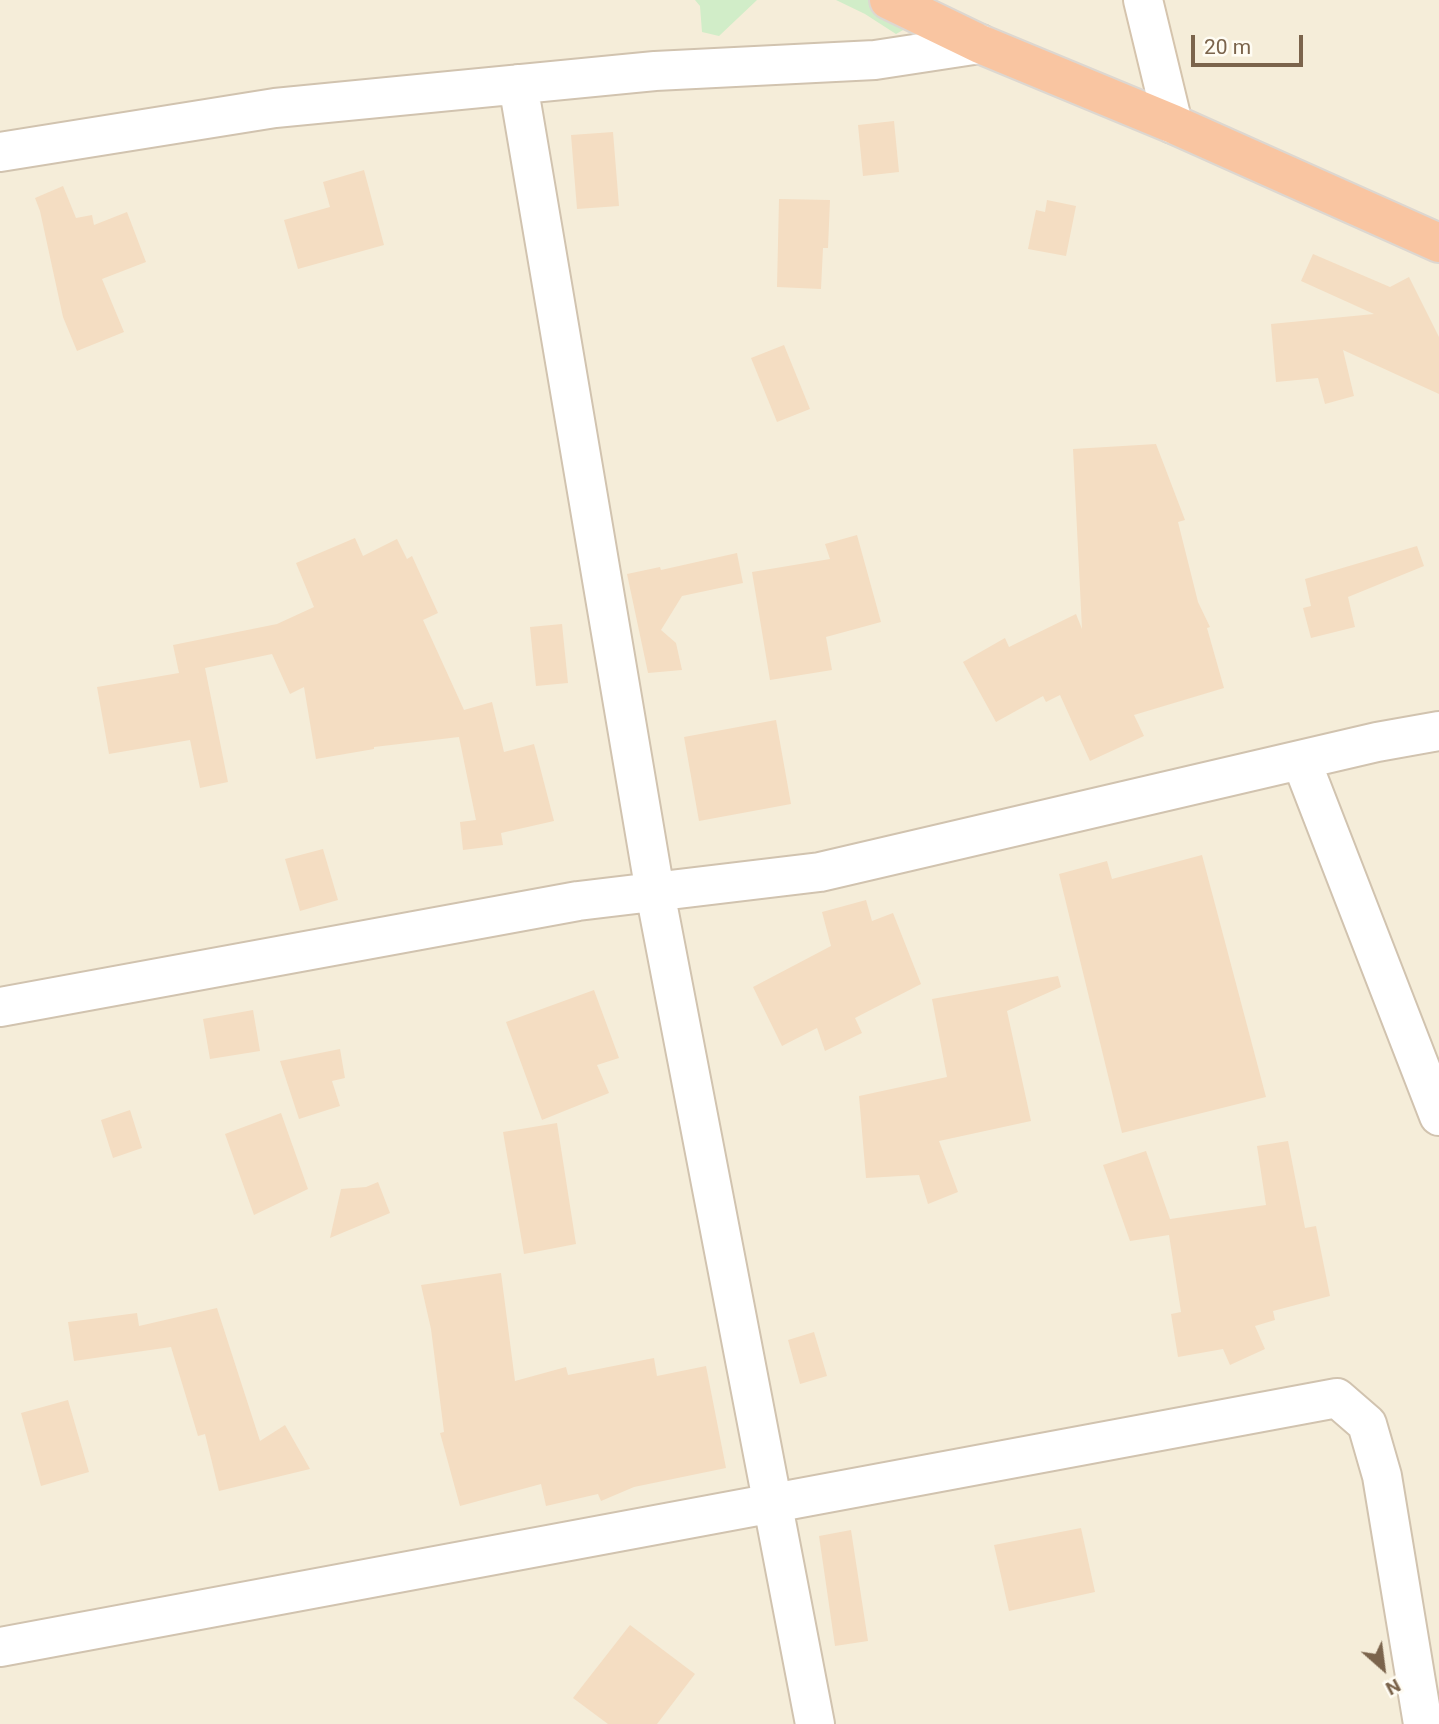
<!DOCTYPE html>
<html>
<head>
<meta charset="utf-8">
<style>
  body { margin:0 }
  #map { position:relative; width:1439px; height:1724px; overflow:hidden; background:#fdf9eb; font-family:Roboto,sans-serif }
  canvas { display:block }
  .north { position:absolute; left:1348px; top:1633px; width:70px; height:70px; -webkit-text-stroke:5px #fffcf3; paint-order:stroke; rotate:152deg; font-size:19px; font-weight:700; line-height:28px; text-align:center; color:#7b644c }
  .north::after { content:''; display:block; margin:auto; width:24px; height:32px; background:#7b644c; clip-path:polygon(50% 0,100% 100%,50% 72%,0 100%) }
  .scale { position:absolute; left:1191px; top:35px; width:112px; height:32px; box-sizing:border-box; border:4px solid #7b644c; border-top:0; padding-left:9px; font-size:21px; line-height:24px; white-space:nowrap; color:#7b644c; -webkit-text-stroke:5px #fffcf3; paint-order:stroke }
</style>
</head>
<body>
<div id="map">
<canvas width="1439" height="1724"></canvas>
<div class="north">N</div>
<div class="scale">20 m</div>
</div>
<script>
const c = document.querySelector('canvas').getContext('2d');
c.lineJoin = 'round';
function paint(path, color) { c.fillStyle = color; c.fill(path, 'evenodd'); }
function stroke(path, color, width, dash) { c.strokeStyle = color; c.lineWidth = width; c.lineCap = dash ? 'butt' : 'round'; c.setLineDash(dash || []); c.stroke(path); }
const residential = new Path2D(`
  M 0,0 L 1439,0 L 1439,1724 L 0,1724 Z`);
const green = new Path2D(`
  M 695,0 L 757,0 L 719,36 L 702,32 L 700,6 Z
  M 836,0 L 937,0 L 930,15 L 896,34 L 865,14 Z`);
const building = new Path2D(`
  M 894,121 L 899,172 L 863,176 L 858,125 Z
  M 613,132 L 619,206 L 577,209 L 571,135 Z
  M 364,170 L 384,245 L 298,269 L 284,220 L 330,207 L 323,182 Z
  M 63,186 L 76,218 L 92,215 L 94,225 L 127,212 L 146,262 L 102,279 L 124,332 L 77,351 L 63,317 L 40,211 L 35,198 Z
  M 779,199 L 830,200 L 828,248 L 823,248 L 821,289 L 777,287 Z
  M 1047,200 L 1076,206 L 1066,256 L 1028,249 L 1036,210 L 1045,212 Z
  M 1313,254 L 1390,287 L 1409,277 L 1439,337 L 1439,394 L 1343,350 L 1354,396 L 1325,404 L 1318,378 L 1276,382 L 1271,324 L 1374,314 L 1301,281 Z
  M 784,345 L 810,409 L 777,422 L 751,358 Z
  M 1156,444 L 1185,520 L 1178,522 L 1198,602 L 1210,627 L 1207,628 L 1224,688 L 1134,715 L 1144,736 L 1090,761 L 1060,695 L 1046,702 L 1043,696 L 996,722 L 963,662 L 1005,638 L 1009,647 L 1076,614 L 1082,629 L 1073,449 Z
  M 857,535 L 881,622 L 826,637 L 832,670 L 770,680 L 752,572 L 830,559 L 825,544 Z
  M 355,538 L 363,556 L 397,539 L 407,559 L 412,556 L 438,613 L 423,620 L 464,710 L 492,702 L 504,752 L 534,744 L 554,821 L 501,833 L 503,845 L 463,850 L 460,822 L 476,820 L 459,737 L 374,747 L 374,749 L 316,759 L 304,687 L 290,694 L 272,654 L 205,668 L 228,782 L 200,788 L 190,740 L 109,754 L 97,687 L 179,673 L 173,645 L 277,624 L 314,607 L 296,563 Z
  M 1417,546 L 1424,566 L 1348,597 L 1355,627 L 1311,638 L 1303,608 L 1311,606 L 1305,579 Z
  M 737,553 L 743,583 L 682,596 L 661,630 L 676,643 L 682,670 L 648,673 L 627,574 L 660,567 L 661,570 Z
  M 562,624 L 568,683 L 536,686 L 530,627 Z
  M 776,720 L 791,804 L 699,821 L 684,737 Z
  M 323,849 L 338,900 L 300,911 L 285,859 Z
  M 1202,855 L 1266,1097 L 1122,1133 L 1059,874 L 1107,861 L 1112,879 Z
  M 866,900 L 872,921 L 893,913 L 921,984 L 855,1018 L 862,1033 L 825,1051 L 817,1028 L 782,1046 L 753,987 L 831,946 L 822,912 Z
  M 1058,976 L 1061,987 L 1007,1011 L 1031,1121 L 939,1141 L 958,1192 L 928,1204 L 919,1175 L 866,1178 L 859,1096 L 947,1077 L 932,999 Z
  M 594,990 L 619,1058 L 597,1065 L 609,1093 L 542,1120 L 506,1022 Z
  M 253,1010 L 260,1051 L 210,1059 L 203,1019 Z
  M 340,1049 L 345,1078 L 332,1081 L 340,1106 L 299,1119 L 280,1061 Z
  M 130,1110 L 142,1148 L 113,1158 L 101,1120 Z
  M 281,1113 L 308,1189 L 254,1215 L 225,1134 Z
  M 557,1123 L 576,1244 L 524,1254 L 503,1132 Z
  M 1288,1141 L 1305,1228 L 1316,1226 L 1330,1296 L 1273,1311 L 1275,1320 L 1255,1326 L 1265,1349 L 1230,1365 L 1223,1349 L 1178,1357 L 1171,1314 L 1181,1312 L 1169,1235 L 1130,1241 L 1103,1165 L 1146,1151 L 1170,1219 L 1266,1205 L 1257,1146 Z
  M 378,1182 L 390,1213 L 330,1238 L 341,1189 L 366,1187 Z
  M 501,1273 L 515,1381 L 566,1367 L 568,1375 L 654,1358 L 657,1376 L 706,1366 L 726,1468 L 634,1487 L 601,1501 L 598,1494 L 546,1506 L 541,1484 L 460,1506 L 440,1433 L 444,1432 L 431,1329 L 421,1285 Z
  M 217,1308 L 260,1441 L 285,1425 L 310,1469 L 219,1491 L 205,1434 L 198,1436 L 171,1347 L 74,1361 L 68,1322 L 137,1313 L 139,1326 Z
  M 814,1332 L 827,1376 L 800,1384 L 788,1340 Z
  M 68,1400 L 89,1472 L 41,1486 L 21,1413 Z
  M 1081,1528 L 1095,1592 L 1009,1611 L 994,1545 Z
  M 851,1530 L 868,1641 L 835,1646 L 819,1536 Z
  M 630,1625 L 695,1674 L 657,1724 L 608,1724 L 573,1698 Z`);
const street = new Path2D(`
  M 518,84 L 655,892 L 815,1724
  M 0,152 L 275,108 L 655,71 L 875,60 L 980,44
  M 1301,760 L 1439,1116
  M 0,1007 L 578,901 L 820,872 L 1377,742 L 1439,731
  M 0,1647 L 1337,1398 L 1367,1424 L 1382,1476 L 1423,1724`);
const secondary = new Path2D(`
  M 1143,0 L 1173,124`);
const highway = new Path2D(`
  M 889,0 L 980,44 L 1173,124 L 1439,243`);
paint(residential, '#f5edd9');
paint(green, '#d1edc8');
paint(building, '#f4ddc2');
stroke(street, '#d1c3af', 42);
stroke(secondary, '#d5c4ad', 42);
stroke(highway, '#ddd7d0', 42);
stroke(street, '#fff', 38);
stroke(secondary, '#fff', 38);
stroke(highway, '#f9c5a1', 38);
</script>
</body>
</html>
